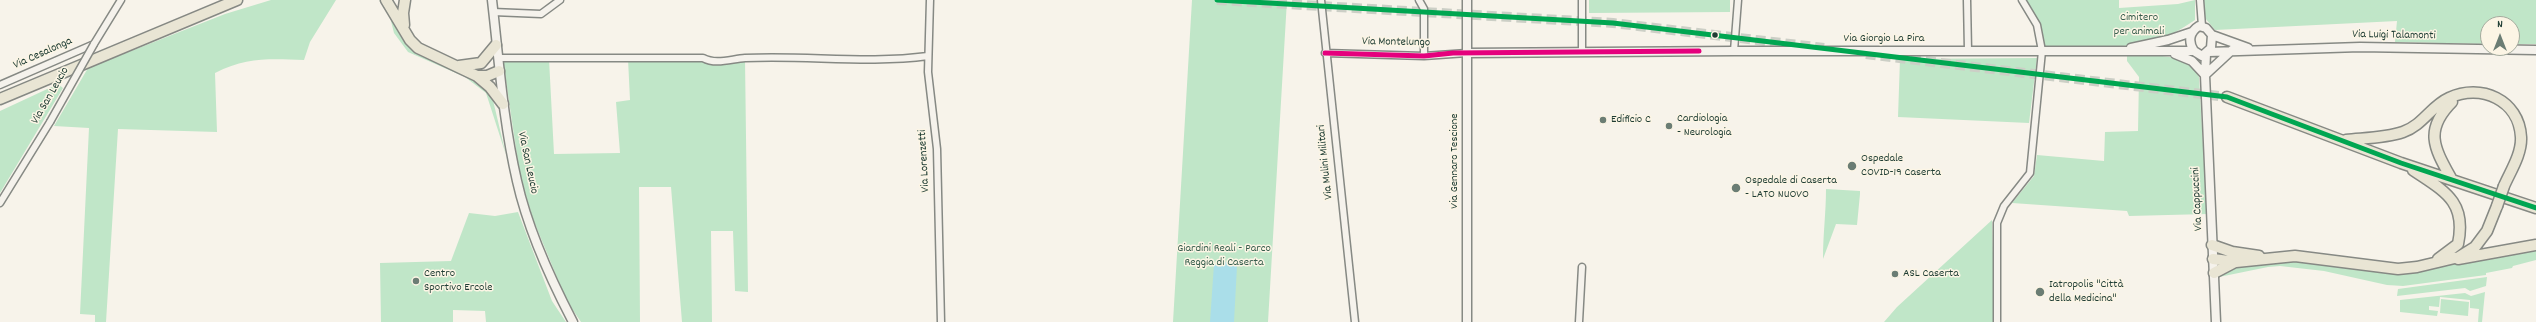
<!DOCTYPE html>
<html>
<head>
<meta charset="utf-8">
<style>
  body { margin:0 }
  #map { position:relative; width:2536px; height:322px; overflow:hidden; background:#f7f3ea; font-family:Dekko,sans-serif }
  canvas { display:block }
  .north { position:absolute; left:2480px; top:16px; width:40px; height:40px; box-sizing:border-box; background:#fcf5e5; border:1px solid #a4ab9e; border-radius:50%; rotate:0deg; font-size:11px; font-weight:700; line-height:16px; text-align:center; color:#1f3d34 }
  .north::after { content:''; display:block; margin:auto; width:14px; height:18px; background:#6b7d74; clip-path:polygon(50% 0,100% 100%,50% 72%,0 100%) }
</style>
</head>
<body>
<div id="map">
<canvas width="2536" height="322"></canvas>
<div class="north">N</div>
</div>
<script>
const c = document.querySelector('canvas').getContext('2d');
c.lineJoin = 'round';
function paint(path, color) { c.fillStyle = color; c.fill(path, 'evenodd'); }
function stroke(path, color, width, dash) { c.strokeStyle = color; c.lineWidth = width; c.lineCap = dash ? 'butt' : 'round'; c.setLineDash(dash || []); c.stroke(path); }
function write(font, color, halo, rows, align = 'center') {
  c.font = font + ' Dekko,sans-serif'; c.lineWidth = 3; c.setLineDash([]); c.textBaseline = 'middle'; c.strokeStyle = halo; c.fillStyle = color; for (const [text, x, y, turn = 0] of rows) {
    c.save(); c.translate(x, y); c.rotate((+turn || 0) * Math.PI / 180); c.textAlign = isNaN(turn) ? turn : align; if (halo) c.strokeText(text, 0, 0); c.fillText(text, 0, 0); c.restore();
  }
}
const green = new Path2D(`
  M 271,0 L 336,0 L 310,42 L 304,60 C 269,59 247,57 215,73 L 217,132 L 118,129 L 106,322 L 95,322 L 95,315 L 80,314 L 89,128 L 54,126 L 88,68 L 225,14 Z
  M 379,0 L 388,8 L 399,34 L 410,48 L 422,56 L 478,80 L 492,96 L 506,155 L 486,93 L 465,77 L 408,52 L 394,33 L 390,17 Z
  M 1192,0 L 1287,0 L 1268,322 L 1173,322 Z
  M 1589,0 L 1730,0 L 1730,12 L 1589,13 Z
  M 2025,0 L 2119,0 L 2119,8 L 2178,4 L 2195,0 L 2195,20 C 2186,26 2176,32 2166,37 C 2137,50 2077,47 2044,47 L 2038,24 Z
  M 2204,0 L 2536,0 L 2536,44 L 2512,44 L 2512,24 L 2488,24 L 2488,44 L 2395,42 L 2397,21 L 2215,30 L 2205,18 Z
  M 2127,55 C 2151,56 2187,51 2199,77 L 2207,214 L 2129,216 L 2127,211 L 2012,203 L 2034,176 L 2037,155 L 2104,161 L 2105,132 L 2138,131 L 2139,77 L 2127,61 Z
  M 2037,58 L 2029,123 L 1898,117 L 1900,59 Z
  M 549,59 L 554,154 L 620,153 L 616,102 L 630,100 L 628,59 L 745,59 L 748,292 L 735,291 L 733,231 L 711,231 L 712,322 L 682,322 L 671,187 L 639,187 L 640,322 L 581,322 L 568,303 L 558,280 L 533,219 L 520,176 L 503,60 Z
  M 58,84 L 63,88 L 0,193 L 0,111 Z
  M 1826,189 L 1860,191 L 1860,194 L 1857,225 L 1836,224 L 1823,259 C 1823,234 1826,213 1826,189 Z
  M 518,212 L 552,301 L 566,322 L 486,322 L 485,311 L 453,310 L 453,322 L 381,322 L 380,263 L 451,261 L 469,213 L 495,216 Z
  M 1992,220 L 1995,322 L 1884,322 L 1897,307 Z
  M 2536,248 L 2536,260 L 2513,266 L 2512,268 L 2486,273 L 2486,275 L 2403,286 L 2387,285 L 2324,271 L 2280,266 L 2268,267 L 2219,277 L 2237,267 L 2306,260 L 2418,271 Z
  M 2487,277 L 2486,286 L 2470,291 L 2465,288 L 2397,296 L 2398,289 Z
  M 2485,292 L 2482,322 L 2478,322 L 2479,309 L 2470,308 L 2470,300 L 2440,297 L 2439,307 L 2429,306 L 2429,310 L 2438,311 L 2437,316 L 2400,312 L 2400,300 L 2465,293 L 2471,296 Z
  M 2441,299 L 2469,302 L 2468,316 L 2440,313 Z`);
const water = new Path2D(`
  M 1223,261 L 1237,266 L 1234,322 L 1210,322 L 1214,264 L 1219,265 Z`);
const trunkTunnel = new Path2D(`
  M 1217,0 L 1613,23 L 1824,48
  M 1866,54 L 2227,97`);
const minor = new Path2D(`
  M 930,0 L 928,72 L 937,149 L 941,322
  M 1321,0 L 1355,322
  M 1419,0 L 1424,9 L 1424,56
  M 1967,0 L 1968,50
  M 2200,0 L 2202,26
  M 493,12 L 541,14 L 560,0
  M 1582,51 L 1582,0
  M 1734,51 L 1738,0
  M 1325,53 L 1424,56 L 1467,53
  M 498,58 L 703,58 C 716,65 731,59 745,58 C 806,55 868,64 928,56
  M 0,85 L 94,44 L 121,0
  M 0,203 L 50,122
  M 1579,322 L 1582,267
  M 1997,322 L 1997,223 L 2004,206 L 2030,173 L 2042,51 L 2037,25 L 2022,0`);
const tertiary = new Path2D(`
  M 492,0 C 499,60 503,121 517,181 C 528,230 550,278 573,322
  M 1467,0 L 1467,322
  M 2199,26 L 2206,28 L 2212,35 L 2211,48 L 2202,56 L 2194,51 C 2188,42 2189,32 2199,26 Z
  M 2212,35 L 2248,48
  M 2131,48 L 2168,40 L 2192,32
  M 2209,52 L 2360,47 L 2536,50
  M 1467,53 L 1734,51 L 2194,51
  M 2175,54 L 2192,61 L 2205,75
  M 2206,54 L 2205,75 L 2216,322
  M 2205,75 L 2232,50`);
const trunk = new Path2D(`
  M 386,0 L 410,40 L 418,48 L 477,76 L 490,87 L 503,104
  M 404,25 L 403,13 L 405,0
  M 459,66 L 481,63 L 496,45
  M 477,76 L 487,76 L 499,71
  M 2227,97 L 2401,163 L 2536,208
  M 0,99 L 237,0
  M 2346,140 C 2365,138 2385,138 2403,132 C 2423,125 2431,106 2449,98 C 2481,83 2519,100 2521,137 C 2522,154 2510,172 2504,186
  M 2413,170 C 2444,191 2467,201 2458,244 L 2438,259
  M 2452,180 C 2435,149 2423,131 2452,102
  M 2212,245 L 2232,252 L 2259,256
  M 2213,259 L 2236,262 L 2295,256 L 2398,269 L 2417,267 L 2459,257 L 2475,247 L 2487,231 L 2497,206
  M 2458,259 L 2536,245
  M 2214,273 L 2235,262`);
const minorBridge = new Path2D(`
  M 50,122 L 94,44`);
const trunkBridge = new Path2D(`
  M 2497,206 L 2504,186`);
const bus1 = new Path2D(`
  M 1217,0 L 1613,23 L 2227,97 L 2401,163 L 2536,208`);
const bus2 = new Path2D(`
  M 1325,53 L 1424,56 L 1453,53 L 1699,51`);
const markers = [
  [1715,35,3.5,"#1f3d34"],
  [1603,120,4,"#6b7d74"],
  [1669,126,4,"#6b7d74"],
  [1852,166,5,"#6b7d74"],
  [1736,188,5,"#6b7d74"],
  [1895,274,4,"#6b7d74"],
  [416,281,4,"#6b7d74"],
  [2040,292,5,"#6b7d74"]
];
const parkNames = [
  ["Cimitero",2139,18],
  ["per animali",2139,32],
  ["Giardini Reali - Parco",1224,249],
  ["Reggia di Caserta",1224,263]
];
const streetNames = [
  ["Via Luigi Talamonti",2394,36,1],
  ["Via Giorgio La Pira",1884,39],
  ["Via Montelungo",1396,43,1],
  ["Via Cesalonga",43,54,-24],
  ["Via San Leucio",51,96,-60],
  ["Via Lorenzetti",925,161,-93],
  ["Via Gennaro Tescione",1455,161,-90],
  ["Via Mulini Militari",1326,162,-96],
  ["Via San Leucio",527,163,78],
  ["Via Cappuccini",2198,199,-93]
];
const poiNames = [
  ["Cardiologia",1677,119],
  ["- Neurologia",1677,133],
  ["Edificio C",1611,120],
  ["Ospedale",1861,159],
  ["COVID-19 Caserta",1861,173],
  ["Ospedale di Caserta",1745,181],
  ["- LATO NUOVO",1745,195],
  ["Centro",424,274],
  ["Sportivo Ercole",424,288],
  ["ASL Caserta",1903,274],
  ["Iatropolis \"Città",2049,285],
  ["della Medicina\"",2049,299]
];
paint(green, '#c0e6c8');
paint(water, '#aadee9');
stroke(trunkTunnel, '#cccfc6', 10, [10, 5]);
stroke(minor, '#868984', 9);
stroke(tertiary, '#868984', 11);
stroke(trunk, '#868984', 13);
stroke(minor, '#f5f2ec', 6);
stroke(tertiary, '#f5f2ec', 8);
stroke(trunk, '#e9e5d4', 10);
stroke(minorBridge, '#868984', 9, []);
stroke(trunkBridge, '#868984', 13, []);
stroke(minorBridge, '#f5f2ec', 6);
stroke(trunkBridge, '#e9e5d4', 10);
stroke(bus1, '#00a651', 5);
stroke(bus2, '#e5007d', 5);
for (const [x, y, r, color] of markers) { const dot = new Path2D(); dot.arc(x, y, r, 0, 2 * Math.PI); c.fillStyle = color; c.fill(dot); stroke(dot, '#fcf5e5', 1.5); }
write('12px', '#365d4c', '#fcf5e5', parkNames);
write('12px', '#1f3d34', '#fcf5e5', streetNames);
write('12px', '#1f3d34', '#fcf5e5', poiNames, 'left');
</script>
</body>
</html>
